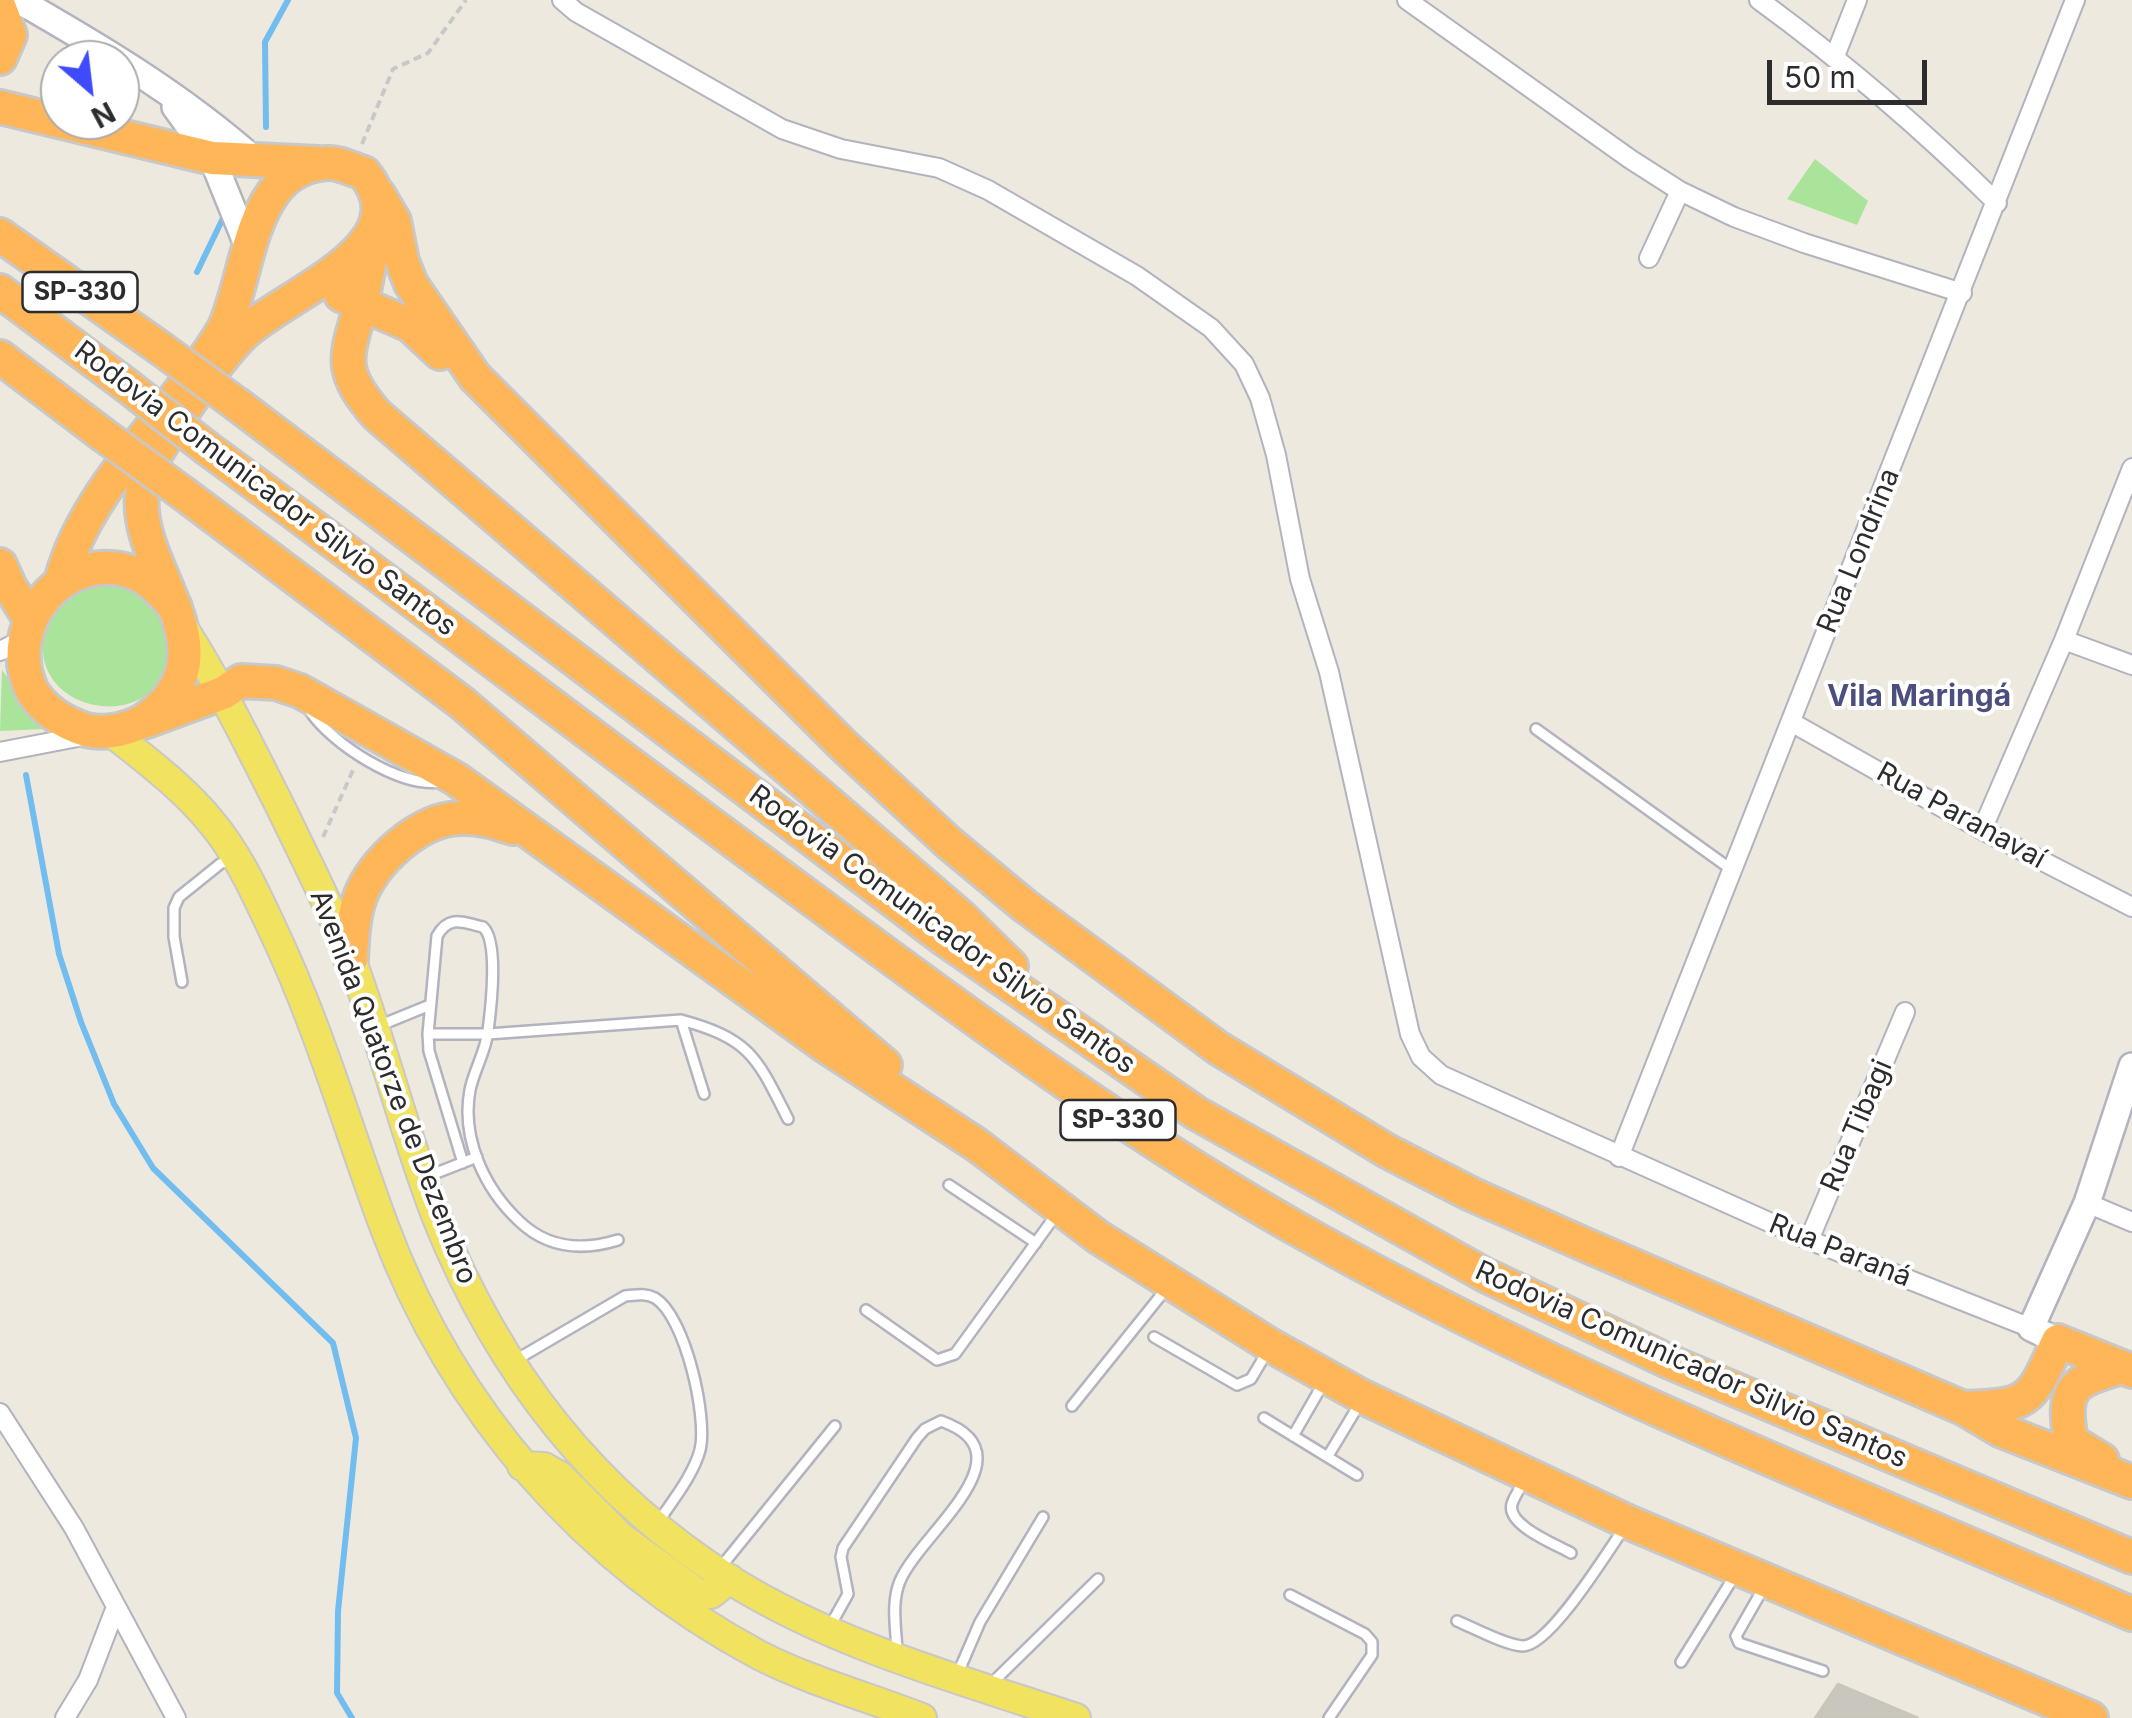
<!DOCTYPE html>
<html>
<head>
<meta charset="utf-8">
<style>
  body { margin:0 }
  #map { position:relative; width:2132px; height:1718px; overflow:hidden; background:#eee9de; font-family:Inter,sans-serif }
  canvas { display:block }
  .north { position:absolute; left:40px; top:40px; width:100px; height:100px; box-sizing:border-box; background:#fff; border:2px solid #ababab; border-radius:50%; rotate:152deg; font-size:28px; font-weight:700; line-height:40px; text-align:center; color:#2c2c2c }
  .north::after { content:''; display:block; margin:auto; width:35px; height:45px; background:#3f4afa; clip-path:polygon(50% 0,100% 100%,50% 72%,0 100%) }
  .scale { position:absolute; left:1767px; top:60px; width:160px; height:45px; box-sizing:border-box; border:5px solid #2c2c2c; border-top:0; padding-left:12px; font-size:30px; line-height:35px; white-space:nowrap; color:#2c2c2c; -webkit-text-stroke:8px #fff; paint-order:stroke }
</style>
</head>
<body>
<div id="map">
<canvas width="2132" height="1718"></canvas>
<div class="north">N</div>
<div class="scale">50 m</div>
</div>
<script>
const c = document.querySelector('canvas').getContext('2d');
c.lineJoin = 'round';
function paint(path, color) { c.fillStyle = color; c.fill(path, 'evenodd'); }
function stroke(path, color, width, dash) { c.strokeStyle = color; c.lineWidth = width; c.lineCap = dash ? 'butt' : 'round'; c.setLineDash(dash || []); c.stroke(path); }
function write(font, color, halo, rows, align = 'center') {
  c.font = font + ' Inter,sans-serif'; c.lineWidth = 8; c.setLineDash([]); c.textBaseline = 'middle'; c.strokeStyle = halo; c.fillStyle = color; for (const [text, x, y, turn = 0] of rows) {
    c.save(); c.translate(x, y); c.rotate((+turn || 0) * Math.PI / 180); c.textAlign = isNaN(turn) ? turn : align; if (halo) c.strokeText(text, 0, 0); c.fillText(text, 0, 0); c.restore();
  }
}
const green = new Path2D(`
  M 1815,159 L 1868,201 L 1857,225 L 1787,199 Z
  M 118,580 L 156,601 C 161,614 172,632 171,645 C 167,742 19,715 46,627 C 57,591 86,586 118,580 Z
  M 2,670 L 45,729 L 0,731 Z`);
const stream = new Path2D(`
  M 266,127 L 265,42 L 288,0
  M 197,272 L 226,212
  M 26,775 L 59,954 L 81,1022 L 114,1104 L 153,1168 L 333,1343 L 356,1438 L 338,1611 L 337,1693 L 352,1718`);
const building = new Path2D(`
  M 1838,1684 L 1918,1718 L 1815,1718 Z`);
const path = new Path2D(`
  M 362,144 L 393,69 L 428,53 L 466,0
  M 323,837 L 354,768`);
const lane = new Path2D(`
  M 310,711 C 332,744 400,788 441,782
  M 1536,729 L 1732,870
  M 182,982 L 174,937 L 174,908 L 179,897 L 220,864 L 233,858
  M 681,1020 C 751,1039 757,1058 788,1119
  M 376,1027 L 430,1005
  M 428,1034 L 488,1034 L 681,1020 L 704,1094
  M 463,1163 L 429,1051 L 428,1034 L 437,936 C 449,915 462,922 483,927 C 499,941 491,1008 488,1031 C 486,1051 474,1070 470,1090 C 461,1138 484,1188 519,1221 C 548,1249 582,1251 618,1240
  M 426,1177 L 477,1157
  M 949,1185 L 1036,1243
  M 866,1310 L 937,1360 L 955,1354 L 1058,1212
  M 1154,1337 L 1237,1385 L 1251,1379 L 1267,1352
  M 514,1361 L 625,1296 C 636,1295 645,1293 655,1298 C 685,1316 708,1417 700,1450 C 693,1476 672,1501 657,1524
  M 1072,1406 L 1166,1289
  M 1264,1418 L 1357,1475
  M 1293,1436 L 1324,1382
  M 1328,1456 L 1360,1403
  M 1523,1482 C 1520,1489 1514,1497 1512,1504 C 1506,1525 1555,1544 1571,1553
  M 720,1568 L 835,1426
  M 1764,1587 L 1736,1636 L 1739,1643 L 1823,1671
  M 1290,1595 L 1365,1634 L 1372,1642 L 1372,1655 L 1329,1718
  M 1457,1621 C 1474,1628 1507,1646 1523,1646 C 1550,1646 1608,1551 1624,1528
  M 829,1628 L 848,1594 L 841,1557 L 843,1548 L 917,1438 L 925,1429 L 941,1421 C 1034,1454 920,1533 900,1581 C 891,1602 896,1628 897,1651
  M 1681,1662 L 1735,1575
  M 958,1673 L 980,1622 L 1043,1517
  M 989,1686 L 1098,1579`);
const street = new Path2D(`
  M 562,0 L 576,12 L 782,129 L 841,149 L 939,168 L 988,190 L 1137,276 L 1211,328 L 1244,364 L 1260,398 L 1276,455 L 1300,579 L 1329,672 L 1410,1034 L 1421,1057 L 1441,1075 L 1809,1240 L 2031,1328
  M 1407,0 L 1630,159 L 1680,191 L 1734,217 L 1804,243 L 1962,293
  M 1759,0 C 1844,62 1922,129 1997,203
  M 1835,56 L 1857,0
  M 1649,258 L 1680,191
  M 2064,640 L 2132,665
  M 0,651 L 22,640
  M 1791,722 L 1982,830 L 2132,907
  M 0,752 L 88,735
  M 1982,830 L 2064,640 L 2132,468
  M 1619,1157 L 2075,0
  M 2087,1203 L 2132,1222
  M 1809,1240 L 1905,1012
  M 0,1413 L 74,1528 L 176,1718
  M 65,1718 L 88,1680 L 116,1607`);
const secondary = new Path2D(`
  M 18,0 C 100,47 179,94 251,157
  M 175,107 L 212,158 L 250,252
  M 2058,1341 L 2031,1328 L 2087,1203 L 2132,1066`);
const primary = new Path2D(`
  M 184,629 C 221,687 250,747 281,808 C 305,858 331,908 351,959 C 383,1044 404,1133 437,1218 C 498,1370 592,1493 732,1581 C 837,1646 959,1679 1076,1718
  M 111,732 C 146,760 184,788 212,823 C 238,854 255,892 272,928 C 318,1024 347,1126 384,1226 C 453,1411 585,1562 759,1655 C 807,1680 871,1698 922,1718
  M 522,1466 L 544,1467 L 560,1476 L 621,1537 L 699,1594 L 711,1594 L 730,1579`);
const highway = new Path2D(`
  M 0,8 L 10,35 L 0,58
  M 0,107 L 212,158 L 319,163
  M 378,194 L 394,221 L 402,261 L 411,284 L 475,377 L 844,746 L 949,843 L 1025,906 L 1218,1048 L 1387,1151 L 1471,1194 L 1588,1246 L 1963,1408 L 2000,1430 L 2132,1482
  M 375,231 C 371,254 367,278 362,300 C 348,355 335,367 377,415 L 961,917 L 1011,966
  M 0,235 L 160,348
  M 0,291 L 126,385
  M 341,295 L 410,325 L 440,353
  M 0,357 L 102,434
  M 238,405 L 943,938 L 1196,1113 L 1485,1275 L 1670,1362 L 2132,1557
  M 208,449 C 410,597 608,749 809,897 C 973,1019 1137,1140 1317,1240 C 1578,1386 1858,1495 2132,1614
  M 184,494 L 462,703 L 885,1065
  M 0,565 L 10,587 L 28,616
  M 62,578 C 86,487 176,410 224,329 C 250,274 248,168 327,163 C 339,162 353,170 364,173 C 424,247 281,295 241,336 C 214,364 172,425 153,459 C 101,549 248,639 150,716 C 134,729 106,735 86,730 C 64,723 45,712 32,691 C 0,625 65,547 134,573 C 151,580 163,594 175,607
  M 144,722 L 223,693 L 241,681 L 276,683 L 300,691 L 456,779 L 824,1045 L 977,1145 L 1098,1237 L 1270,1345 L 1363,1397 L 1628,1522 L 2091,1718
  M 351,959 C 352,938 353,916 360,897 C 374,861 419,819 460,818 C 479,817 495,822 513,828
  M 1963,1408 C 2031,1406 2031,1401 2058,1341 L 2132,1371
  M 2102,1460 L 2071,1441 C 2061,1387 2073,1381 2122,1367`);
const highwayBridge = new Path2D(`
  M 160,348 L 238,405
  M 126,385 L 208,449
  M 102,434 L 184,494`);
const shields = [
  [80,292,115],
  [1118,1120,115]
];
const shieldNames = [
  ["SP-330",80,292],
  ["SP-330",1118,1120]
];
const streetNames = [
  ["Rodovia Comunicador Silvio Santos",265,489,37],
  ["Rua Londrina",1859,551,-68],
  ["Rua Paranavaí",1961,816,29],
  ["Rodovia Comunicador Silvio Santos",942,930,36],
  ["Avenida Quatorze de Dezembro",393,1087,69],
  ["Rua Tibagi",1857,1126,-67],
  ["Rua Paraná",1840,1251,22],
  ["Rodovia Comunicador Silvio Santos",1691,1365,24]
];
const neighbourhoodNames = [
  ["Vila Maringá",1919,697]
];
paint(green, '#aae49b');
stroke(stream, '#72bdef', 6);
paint(building, '#c9c6be');
stroke(building, '#c9c5b8', 2.5);
stroke(lane, '#b2b3bf', 14);
stroke(street, '#b2b3bf', 22);
stroke(secondary, '#b2b3bf', 30);
stroke(primary, '#c8c8c8', 32);
stroke(highway, '#c8c8c8', 38);
stroke(path, '#c8c8c8', 4, [8, 5]);
stroke(lane, '#fff', 9);
stroke(street, '#fff', 18);
stroke(secondary, '#fff', 25);
stroke(primary, '#f1e260', 28);
stroke(highway, '#feb659', 32);
stroke(highwayBridge, '#c8c8c8', 38, []);
stroke(highwayBridge, '#feb659', 32);
for (const [x, y, w] of shields) { const box = new Path2D(); box.roundRect(x - w / 2, y - 20, w, 40, 8); c.fillStyle = '#fff'; c.fill(box); stroke(box, '#2c2c2c', 2.5); }
write('bold 25px', '#2c2c2c', null, shieldNames);
write('28px', '#2c2c2c', '#fff', streetNames);
write('bold 30px', '#4c4e7d', '#fff', neighbourhoodNames);
</script>
</body>
</html>
